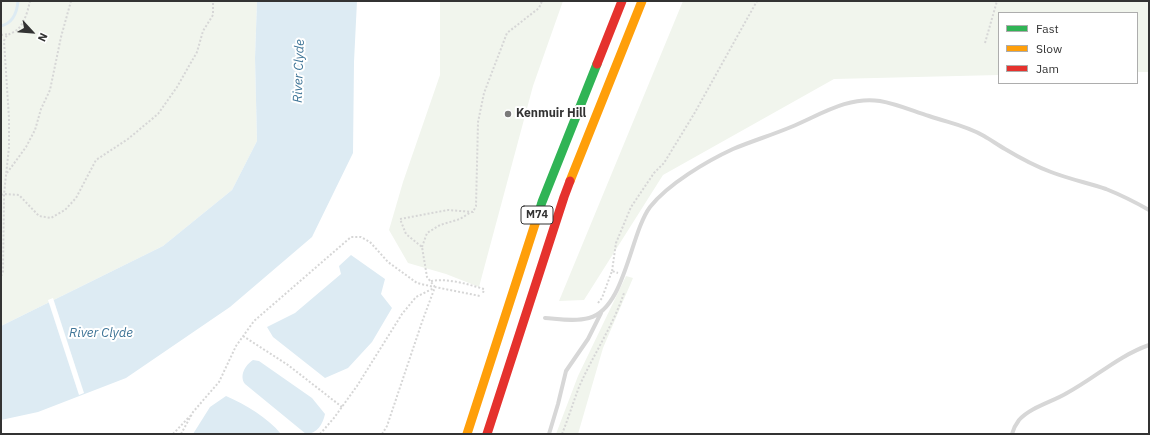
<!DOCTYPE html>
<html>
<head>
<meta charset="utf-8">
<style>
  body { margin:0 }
  #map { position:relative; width:1150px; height:435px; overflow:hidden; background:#fff; font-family:"IBM Plex Sans",sans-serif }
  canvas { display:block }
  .frame { position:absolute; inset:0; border:2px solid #333; pointer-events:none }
  .legend { position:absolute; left:998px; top:12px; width:140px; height:72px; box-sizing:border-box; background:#fff; border:1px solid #adadad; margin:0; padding:5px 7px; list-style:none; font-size:12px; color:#333 }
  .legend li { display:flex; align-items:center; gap:8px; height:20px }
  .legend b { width:20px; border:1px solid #adadad }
  .north { position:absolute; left:12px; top:12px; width:40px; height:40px; -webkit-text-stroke:3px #fff; paint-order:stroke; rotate:116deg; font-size:11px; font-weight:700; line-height:16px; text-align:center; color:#333 }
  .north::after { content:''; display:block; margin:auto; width:14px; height:18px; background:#333; clip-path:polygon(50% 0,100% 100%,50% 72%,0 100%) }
</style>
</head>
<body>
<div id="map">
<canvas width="1150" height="435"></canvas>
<div class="frame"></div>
<ul class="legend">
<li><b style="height:5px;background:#30b455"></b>Fast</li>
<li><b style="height:5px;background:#ff9f0a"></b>Slow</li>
<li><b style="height:5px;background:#e5322d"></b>Jam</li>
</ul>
<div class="north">N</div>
</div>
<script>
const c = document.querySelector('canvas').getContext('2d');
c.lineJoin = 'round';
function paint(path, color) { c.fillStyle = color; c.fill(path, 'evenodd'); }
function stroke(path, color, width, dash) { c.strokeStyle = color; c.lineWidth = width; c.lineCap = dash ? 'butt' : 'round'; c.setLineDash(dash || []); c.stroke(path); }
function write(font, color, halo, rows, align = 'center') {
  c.font = font + ' "IBM Plex Sans",sans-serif'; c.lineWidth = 4; c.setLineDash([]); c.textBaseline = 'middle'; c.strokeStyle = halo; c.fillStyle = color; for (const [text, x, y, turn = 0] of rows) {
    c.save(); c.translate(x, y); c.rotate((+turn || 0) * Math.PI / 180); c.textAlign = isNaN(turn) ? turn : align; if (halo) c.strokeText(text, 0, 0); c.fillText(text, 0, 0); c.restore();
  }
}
const green = new Path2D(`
  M 1,1 L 257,1 L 255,58 L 257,141 L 232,190 L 163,246 L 1,326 Z
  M 440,1 L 563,1 L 533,86 L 479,287 L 446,274 L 408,263 L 389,230 L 403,182 L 440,75 Z
  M 683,1 L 1149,1 L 1149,72 L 1137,72 L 1137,13 L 999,13 L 999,75 L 834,79 L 663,175 L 584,300 L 559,301 Z
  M 626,276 L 633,278 L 603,348 L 578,434 L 556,434 L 578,376 Z`);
const water = new Path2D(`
  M 257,1 L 357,1 L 354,62 L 353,153 L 312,237 L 230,307 L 126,378 L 38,412 L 1,420 L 1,326 L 163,246 L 232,190 L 257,141 L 255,58 Z
  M 351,255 L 385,279 L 381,294 L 392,308 L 372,342 L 348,368 L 325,378 L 273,337 L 267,327 L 295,313 L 341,274 L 339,266 Z
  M 253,360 L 259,361 L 312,398 L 325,414 C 323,424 317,434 306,434 L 245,384 C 239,376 245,365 253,360 Z
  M 226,396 C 246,405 267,417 281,434 L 193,434 L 210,407 Z`);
const pier = new Path2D(`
  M 53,298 L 84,393 L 79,395 L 48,300 Z`);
const stream = new Path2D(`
  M 1,26 C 13,23 17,13 18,1`);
const path = new Path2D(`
  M 1,35 L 8,34
  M 985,43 L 997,1
  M 7,173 L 26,147 L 35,130 L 41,109 L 50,90 L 61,37 L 71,1
  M 1,195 L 4,194 L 19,195 L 39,216 L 51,218 L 65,210 L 76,198 L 96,160 L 128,139 L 158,114 L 177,87 L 197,52 L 203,31 L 213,15 L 213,1
  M 422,247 L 427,233 L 440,225 L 460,219 L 471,212
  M 612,271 L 616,243 L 631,207 L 654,173 L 664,163 L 694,114 L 757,1
  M 1,276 L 3,273 L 4,194 L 9,147 L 9,118 L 4,41 C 6,33 13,34 18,29 C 25,22 28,10 30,1
  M 431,281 C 448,278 467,284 484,289 L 483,293
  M 435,287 L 427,277 L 422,247 L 406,234 L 400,219 L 448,210 L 473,212 L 476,206 L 478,122 L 484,93 L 507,33 L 539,8 L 542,1
  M 598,303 L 602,298 L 612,271 L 618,273
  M 243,336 L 288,365 L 342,407
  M 173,434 L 190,416
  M 181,434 L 193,412 L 219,382 L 236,346 L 254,321 L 351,237 L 361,237 L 370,242 L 388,262 L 417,283 L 434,287
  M 320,434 L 334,418 L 357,386 L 402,314 L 416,297 L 434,288
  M 382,434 L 387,426 L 422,322 L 435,287 L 480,296
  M 562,434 C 568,419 573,403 579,387 C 593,355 613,326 624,293`);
const lane = new Path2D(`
  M 545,318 C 559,319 575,322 589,318 C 625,309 630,234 650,207 C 668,184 707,161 733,149 C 752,141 772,135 791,127 C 820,115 848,96 880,101 C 897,104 913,111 929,116 C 949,123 965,125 984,136 C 991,140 998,145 1005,149 C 1020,158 1035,166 1051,172 C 1069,179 1088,183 1106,189 C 1121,195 1135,202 1149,210
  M 549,434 L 558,404 L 566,371 L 588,339 L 601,313
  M 1012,434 C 1013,430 1016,424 1019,420 C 1031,407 1052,402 1067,393 C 1095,378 1118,356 1149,345`);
const fast = new Path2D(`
  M 536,221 L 542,202 L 597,64`);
const slow = new Path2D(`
  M 570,181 L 642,1
  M 467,434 L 536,221`);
const jam = new Path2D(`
  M 597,64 L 622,1
  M 487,434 L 564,197 L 570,181`);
const markers = [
  [508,114,4,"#7a7a7a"]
];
const shields = [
  [537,215,32]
];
const shieldNames = [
  ["M74",537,215]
];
const poiNames = [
  ["Kenmuir Hill",516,114]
];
const waterNames = [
  ["River Clyde",299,71,-88],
  ["River Clyde",101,333]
];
paint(green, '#f1f5ed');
paint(water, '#ddebf3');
paint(pier, '#fff');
stroke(stream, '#ddebf3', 3);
stroke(path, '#d6d6d6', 2, [2, 2]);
stroke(lane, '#d7d7d7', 4);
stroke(fast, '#30b455', 9);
stroke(slow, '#ff9f0a', 9);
stroke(jam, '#e5322d', 9);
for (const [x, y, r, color] of markers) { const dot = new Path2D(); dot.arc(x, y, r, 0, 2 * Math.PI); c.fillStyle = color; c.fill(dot); stroke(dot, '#fff', 1.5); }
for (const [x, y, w] of shields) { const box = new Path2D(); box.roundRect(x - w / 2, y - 9, w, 18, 3); c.fillStyle = '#fff'; c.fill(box); stroke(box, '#333', 1); }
write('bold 11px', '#333', null, shieldNames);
write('bold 12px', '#333', '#fff', poiNames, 'left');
write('italic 13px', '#3f7597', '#fff', waterNames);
</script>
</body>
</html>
